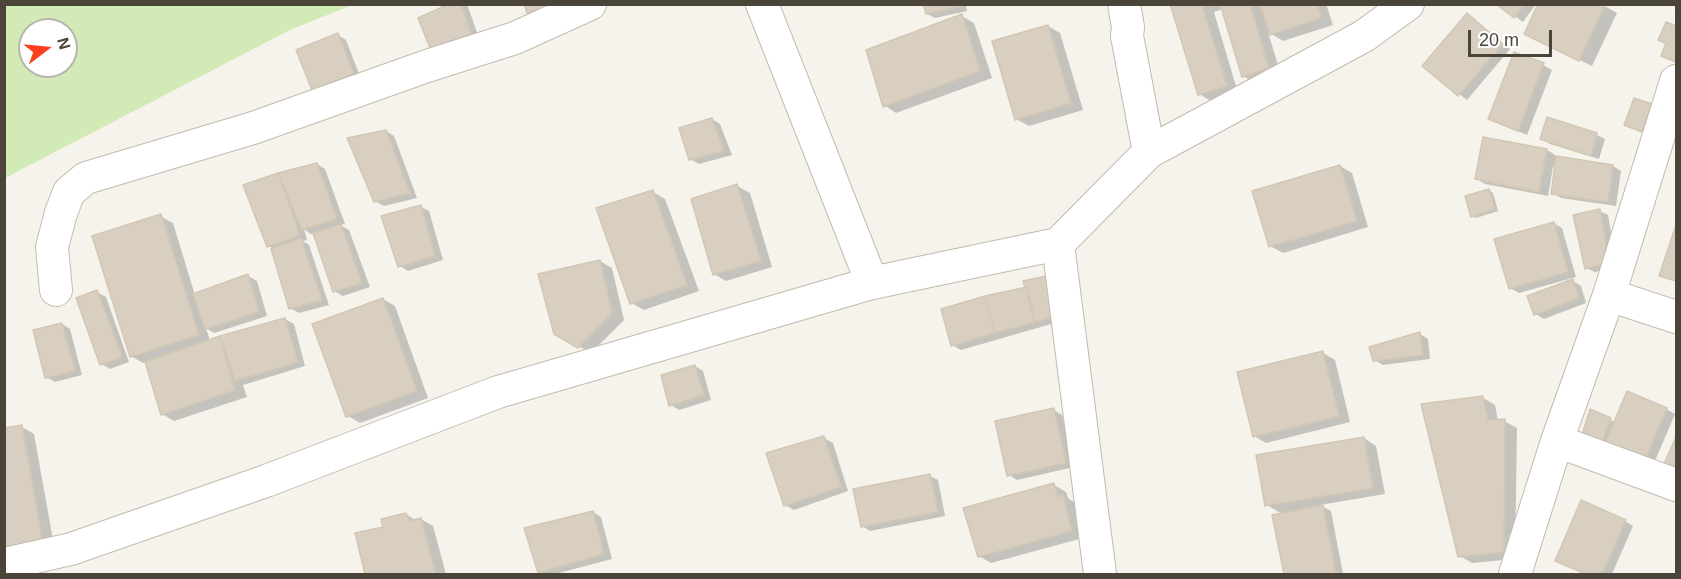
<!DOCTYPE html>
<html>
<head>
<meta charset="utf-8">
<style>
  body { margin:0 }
  #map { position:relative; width:1681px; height:579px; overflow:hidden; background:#f6f3ec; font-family:Arial,sans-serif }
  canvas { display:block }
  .frame { position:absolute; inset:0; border:6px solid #4b4439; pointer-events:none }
  .north { position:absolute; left:18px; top:18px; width:60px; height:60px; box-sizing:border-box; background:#fff; border:2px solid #b7b4b0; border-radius:50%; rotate:74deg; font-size:16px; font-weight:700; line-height:24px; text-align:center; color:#4b4439 }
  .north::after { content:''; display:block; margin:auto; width:21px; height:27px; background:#fc3f1d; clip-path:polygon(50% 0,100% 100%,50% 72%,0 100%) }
  .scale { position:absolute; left:1468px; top:30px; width:84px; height:27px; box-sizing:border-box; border:3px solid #4b4439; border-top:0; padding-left:8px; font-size:18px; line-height:21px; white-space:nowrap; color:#4b4439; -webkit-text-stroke:4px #fff; paint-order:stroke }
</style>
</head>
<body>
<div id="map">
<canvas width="1681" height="579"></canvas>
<div class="frame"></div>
<div class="north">N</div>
<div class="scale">20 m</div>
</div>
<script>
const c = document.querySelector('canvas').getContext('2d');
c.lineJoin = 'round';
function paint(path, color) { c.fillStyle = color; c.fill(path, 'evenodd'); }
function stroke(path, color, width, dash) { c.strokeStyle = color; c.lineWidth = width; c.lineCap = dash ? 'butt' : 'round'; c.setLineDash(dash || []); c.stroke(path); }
const green = new Path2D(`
  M 5,4 L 352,4 L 352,5 L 290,30 L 5,178 ZM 30,30 L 66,30 L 66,66 L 30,66 Z`);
const shadow = new Path2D(`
  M 453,4 L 465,4 L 468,7 L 480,41 L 420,18 Z
  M 925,4 L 966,4 L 967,11 L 935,18 L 927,14 Z
  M 1172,4 L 1326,4 L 1333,25 L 1283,41 L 1268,32 L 1281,75 L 1255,83 L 1243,76 L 1223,9 L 1214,12 L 1238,93 L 1211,101 L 1199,94 Z
  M 1498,4 L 1536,4 L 1523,22 Z
  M 1539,4 L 1601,4 L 1617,13 L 1592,66 L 1538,40 Z
  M 1467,15 L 1510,49 L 1467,100 L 1424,66 Z
  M 962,16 L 974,23 L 992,78 L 896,113 L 884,105 Z
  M 1048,26 L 1060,33 L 1083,110 L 1029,126 L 1016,119 Z
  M 338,35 L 346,40 L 361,79 L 321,94 L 313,89 Z
  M 1543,65 L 1552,70 L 1527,135 L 1490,119 Z
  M 1651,105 L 1655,108 L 1646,133 L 1630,127 Z
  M 712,119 L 720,124 L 732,155 L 699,164 L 690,159 Z
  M 1548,119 L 1597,135 L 1605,139 L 1599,159 L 1550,144 L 1542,139 Z
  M 386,131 L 394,136 L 417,198 L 384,206 L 375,201 Z
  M 1484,139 L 1547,150 L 1555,155 L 1555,158 L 1613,166 L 1621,171 L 1616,206 L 1561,198 L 1552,193 L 1556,167 L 1553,167 L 1548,196 L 1485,184 L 1477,179 Z
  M 317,164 L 325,169 L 345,224 L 340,225 L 349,230 L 370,287 L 343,296 L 334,291 L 315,233 L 311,234 L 304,229 L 307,240 L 303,241 L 309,245 L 329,305 L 299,313 L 290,308 L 275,249 L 268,246 L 245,186 Z
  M 1340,166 L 1352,173 L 1368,227 L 1283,253 L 1270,246 Z
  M 737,186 L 750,193 L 772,267 L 726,281 L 714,274 Z
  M 1489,190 L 1493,193 L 1498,211 L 1476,218 L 1472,216 Z
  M 653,192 L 665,199 L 699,291 L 644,310 L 631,303 Z
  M 421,207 L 429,211 L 443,260 L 408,271 L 400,266 Z
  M 1599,211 L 1608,215 L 1617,267 L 1595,272 L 1586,268 Z
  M 160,216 L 173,223 L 195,295 L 248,276 L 257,281 L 267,316 L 214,333 L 206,328 L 210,341 L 285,319 L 294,324 L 305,366 L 243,385 L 247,397 L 174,421 L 162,414 L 147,362 L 143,363 L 131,356 Z
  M 1553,223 L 1562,228 L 1576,277 L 1519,293 L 1510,288 Z
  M 1676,230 L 1676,282 L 1661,275 Z
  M 600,261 L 612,268 L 624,320 L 591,353 L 555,333 Z
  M 1573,281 L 1581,286 L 1586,303 L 1544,319 L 1536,314 Z
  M 97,292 L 106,297 L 129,362 L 110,369 L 101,364 Z
  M 383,299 L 395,306 L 428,398 L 360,423 L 348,416 Z
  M 942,310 L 1072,318 L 961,350 L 952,345 Z
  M 62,324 L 70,329 L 82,375 L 55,382 L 46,377 Z
  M 1420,334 L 1428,339 L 1430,359 L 1383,365 L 1374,360 Z
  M 1323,353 L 1335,360 L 1350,422 L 1266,443 L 1254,436 Z
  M 695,366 L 703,371 L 711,400 L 679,410 L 671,405 Z
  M 1483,398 L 1495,405 L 1498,421 L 1504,421 L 1517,428 L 1515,559 L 1472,563 L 1460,556 Z
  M 1666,409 L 1675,414 L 1652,468 L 1604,450 L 1591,411 L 1615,422 Z
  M 1054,410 L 1062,415 L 1074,467 L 1017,480 L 1009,475 Z
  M 22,427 L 34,434 L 55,551 L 4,560 Z
  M 824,438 L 833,443 L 848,491 L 794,510 L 785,505 Z
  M 1364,438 L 1376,446 L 1385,494 L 1320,505 L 1331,511 L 1343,574 L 1285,574 L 1274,516 L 1282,514 L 1267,505 Z
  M 930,476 L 938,480 L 945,516 L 870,531 L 862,526 Z
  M 1054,485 L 1066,492 L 1068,498 L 1075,503 L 1083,538 L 991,563 L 979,556 Z
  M 593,512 L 601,517 L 612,559 L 555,574 L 544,574 L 539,572 Z
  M 406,514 L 417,521 L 421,519 L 433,526 L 446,574 L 366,574 L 357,534 L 384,528 Z
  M 1625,521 L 1633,526 L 1612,574 L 1587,574 L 1565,565 Z`);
const building = new Path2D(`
  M 449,4 L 461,4 L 472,36 L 432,53 L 418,18 Z
  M 524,4 L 557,4 L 527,13 Z
  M 923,4 L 959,4 L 959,7 L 926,14 Z
  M 1170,4 L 1205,4 L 1202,5 L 1227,86 L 1198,95 Z
  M 1220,4 L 1250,4 L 1269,68 L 1242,77 Z
  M 1260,4 L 1317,4 L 1321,18 L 1270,35 Z
  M 1496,4 L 1524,4 L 1514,18 Z
  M 1538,4 L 1605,5 L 1579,61 L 1524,34 Z
  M 1467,13 L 1503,44 L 1458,96 L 1422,66 Z
  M 962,14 L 980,71 L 883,107 L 866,50 Z
  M 1666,22 L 1676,26 L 1676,62 L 1661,56 L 1666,43 L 1658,40 Z
  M 1048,25 L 1071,103 L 1015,120 L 992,41 Z
  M 338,33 L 354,74 L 312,90 L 296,50 Z
  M 1514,52 L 1544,63 L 1518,131 L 1488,119 Z
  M 1634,98 L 1652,104 L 1642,132 L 1624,125 Z
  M 1547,117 L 1597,133 L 1591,156 L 1540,139 Z
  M 712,118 L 724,151 L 689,160 L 679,128 Z
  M 386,130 L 410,193 L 374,202 L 347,138 Z
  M 1483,137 L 1547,149 L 1539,192 L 1475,179 Z
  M 1556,156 L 1613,165 L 1608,202 L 1551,194 Z
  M 317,163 L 337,219 L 302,230 L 278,173 Z
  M 1340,165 L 1357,221 L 1269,247 L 1252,191 Z
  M 278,173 L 300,235 L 267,247 L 243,185 Z
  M 737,184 L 761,261 L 713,275 L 691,199 Z
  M 1489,189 L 1495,209 L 1471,217 L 1465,196 Z
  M 653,190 L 687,285 L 630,304 L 596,208 Z
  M 421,205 L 435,256 L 398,267 L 381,216 Z
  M 1600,209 L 1609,263 L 1585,269 L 1573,215 Z
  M 161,214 L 199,335 L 130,357 L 92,236 Z
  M 1554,222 L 1568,272 L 1509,289 L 1494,239 Z
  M 341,224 L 362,283 L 333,292 L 313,233 Z
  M 1675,228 L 1676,228 L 1676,281 L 1659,276 Z
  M 301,238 L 322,300 L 289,309 L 271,249 Z
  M 600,260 L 612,313 L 578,348 L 554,334 L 538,274 Z
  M 248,274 L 259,312 L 205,329 L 193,294 Z
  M 1055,274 L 1064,313 L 1035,322 L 1023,281 Z
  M 1573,279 L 1579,298 L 1534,315 L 1527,296 Z
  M 1027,287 L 1035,322 L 995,333 L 985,296 Z
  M 97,290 L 122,357 L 100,365 L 76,298 Z
  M 985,296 L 995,333 L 951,346 L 941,309 Z
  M 383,298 L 417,391 L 346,417 L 312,324 Z
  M 285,318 L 298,362 L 235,381 L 220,336 Z
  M 62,323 L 75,371 L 45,378 L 33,330 Z
  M 1420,332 L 1423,355 L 1373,361 L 1369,347 Z
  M 220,336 L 235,390 L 161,415 L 145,362 Z
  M 1323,351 L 1339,416 L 1253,437 L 1237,372 Z
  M 695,365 L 704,395 L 669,406 L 661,375 Z
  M 1627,391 L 1667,408 L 1643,465 L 1603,448 Z
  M 1483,396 L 1488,420 L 1505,419 L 1504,552 L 1458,557 L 1421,404 Z
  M 1054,408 L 1066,463 L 1007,476 L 995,421 Z
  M 1590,409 L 1611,418 L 1599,449 L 1579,444 Z
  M 22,425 L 43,544 L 4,551 L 4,428 Z
  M 824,436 L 841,487 L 784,506 L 766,453 Z
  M 1364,437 L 1373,488 L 1265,506 L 1256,455 Z
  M 1676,437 L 1676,472 L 1663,466 Z
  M 930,474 L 938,512 L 861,527 L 853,489 Z
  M 1054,483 L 1058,497 L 1063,494 L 1072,531 L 978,557 L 963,508 Z
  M 1581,500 L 1626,520 L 1602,574 L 1586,574 L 1555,561 Z
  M 1323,505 L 1336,573 L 1326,574 L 1284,574 L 1272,515 Z
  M 593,511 L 604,554 L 538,573 L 524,528 Z
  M 406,513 L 410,521 L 421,518 L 436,574 L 365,574 L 355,533 L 383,527 L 381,519 Z`);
const minor = new Path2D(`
  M 762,4 L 872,283
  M 1124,4 L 1128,27 L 1127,36 L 1149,152
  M 1058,244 L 1100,574
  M 56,290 L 52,247 L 61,213 L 69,192 L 86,178 L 253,128 L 427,66 L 515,38 L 590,4
  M 1609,295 L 1676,317
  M 1557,441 L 1676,485
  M 4,564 L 71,549 L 266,481 L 498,392 L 872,283 L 1058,244 L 1149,152 L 1364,36 L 1408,4
  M 1515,574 L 1557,441 L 1609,295 L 1676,81`);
paint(green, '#d2eab5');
paint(shadow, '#0003');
paint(building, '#d8cfc1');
stroke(building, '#d3c7b4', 1.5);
stroke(minor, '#c2bbae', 34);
stroke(minor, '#fff', 32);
</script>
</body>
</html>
